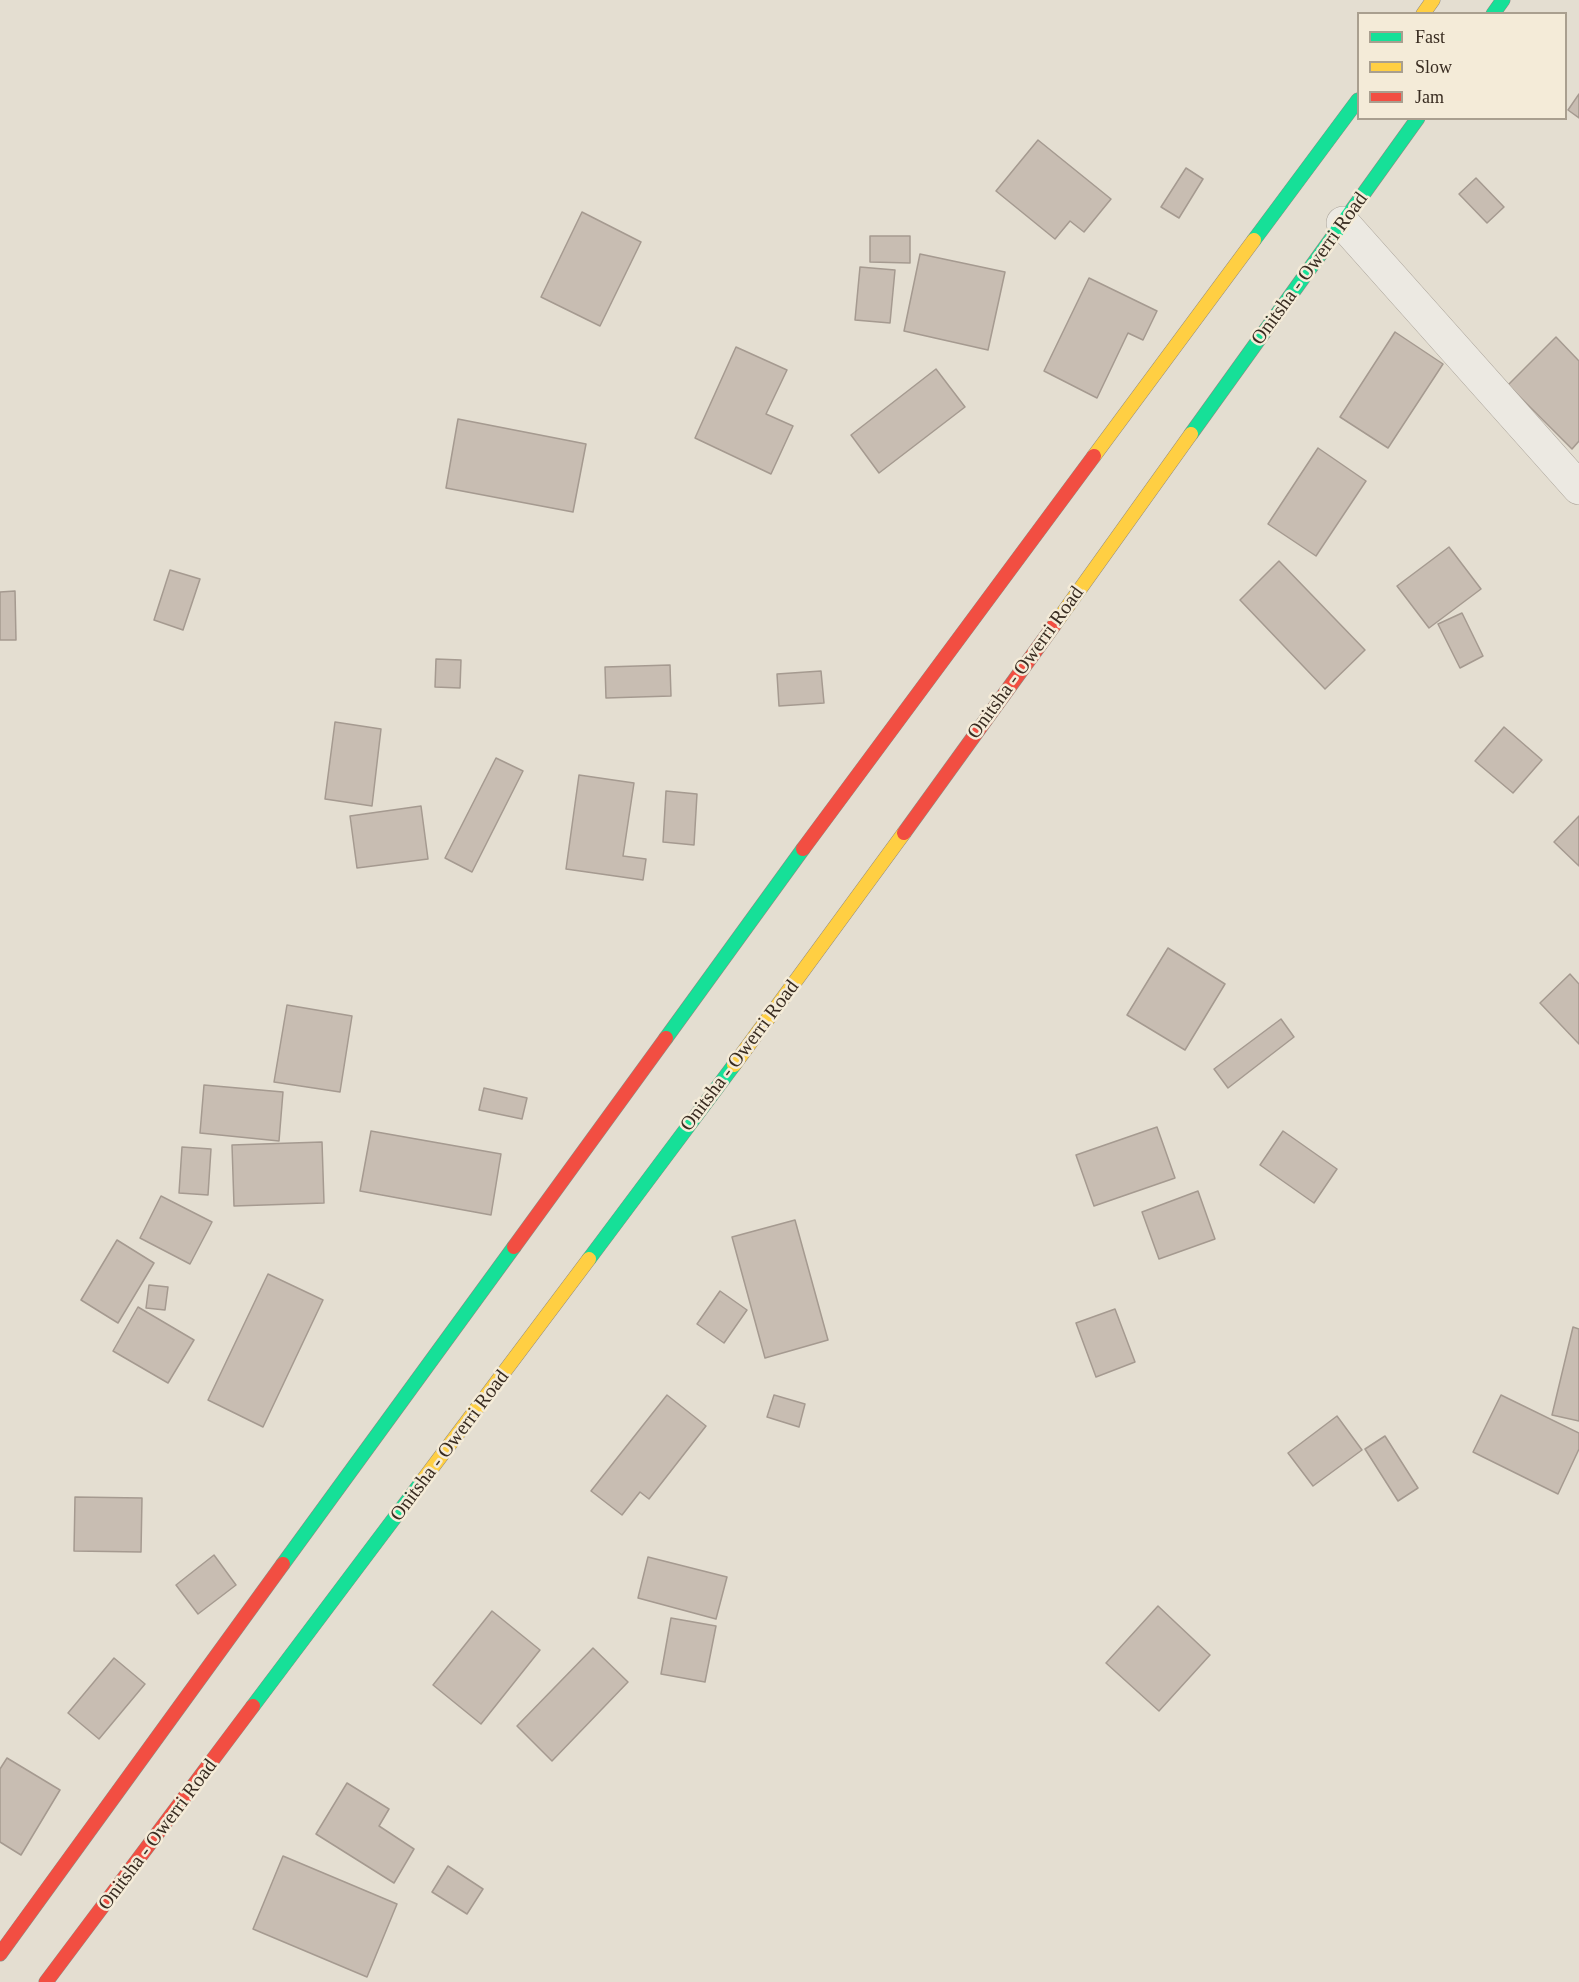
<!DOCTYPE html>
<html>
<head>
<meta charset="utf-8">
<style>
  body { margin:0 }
  #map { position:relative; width:1579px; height:1982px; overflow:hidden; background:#e4ded1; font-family:Georgia,serif }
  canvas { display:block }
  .legend { position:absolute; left:1357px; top:12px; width:210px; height:108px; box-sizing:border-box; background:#f4ebd8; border:2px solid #a99f8f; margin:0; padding:8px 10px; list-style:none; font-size:18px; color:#392c21 }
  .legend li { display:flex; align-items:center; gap:12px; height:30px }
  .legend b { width:30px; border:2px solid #a99f8f }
</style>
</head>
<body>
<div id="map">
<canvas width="1579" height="1982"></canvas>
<ul class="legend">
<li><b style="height:8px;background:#16e098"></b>Fast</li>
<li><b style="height:8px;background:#ffcf43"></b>Slow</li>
<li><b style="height:8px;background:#f24e42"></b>Jam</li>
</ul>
</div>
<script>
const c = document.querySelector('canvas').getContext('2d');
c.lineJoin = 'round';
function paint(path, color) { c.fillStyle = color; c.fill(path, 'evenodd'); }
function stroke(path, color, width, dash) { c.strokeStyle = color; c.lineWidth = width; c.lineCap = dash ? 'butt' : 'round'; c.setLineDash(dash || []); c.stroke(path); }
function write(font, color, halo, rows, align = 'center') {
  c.font = font + ' Georgia,serif'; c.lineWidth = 5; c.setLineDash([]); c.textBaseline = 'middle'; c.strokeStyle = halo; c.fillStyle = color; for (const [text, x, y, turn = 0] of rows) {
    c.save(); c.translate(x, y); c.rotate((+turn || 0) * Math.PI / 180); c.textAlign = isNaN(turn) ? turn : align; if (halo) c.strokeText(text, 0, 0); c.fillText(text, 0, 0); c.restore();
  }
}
const building = new Path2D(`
  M 1579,94 L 1579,118 L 1568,110 Z
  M 1038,140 L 1111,199 L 1084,232 L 1070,221 L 1055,239 L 996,191 Z
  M 1186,168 L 1203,179 L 1179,218 L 1161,207 Z
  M 1476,178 L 1504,207 L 1487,223 L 1459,194 Z
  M 582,212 L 641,242 L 600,326 L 541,297 Z
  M 870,236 L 910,236 L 910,263 L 870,262 Z
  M 920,254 L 1005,272 L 988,350 L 904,331 Z
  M 860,267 L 895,270 L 890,323 L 855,320 Z
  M 1089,278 L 1157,311 L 1143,340 L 1128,333 L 1097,398 L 1044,371 Z
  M 1395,332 L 1443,364 L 1388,448 L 1340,417 Z
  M 1556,337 L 1579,361 L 1579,441 L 1572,449 L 1508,385 Z
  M 736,347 L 787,370 L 766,414 L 793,426 L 771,474 L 695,438 Z
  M 936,369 L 965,407 L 879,473 L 851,435 Z
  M 458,419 L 586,444 L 573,512 L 446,488 Z
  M 1318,448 L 1366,481 L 1316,556 L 1268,524 Z
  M 1449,547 L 1481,589 L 1429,628 L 1397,586 Z
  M 1279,561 L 1365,650 L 1325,689 L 1240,600 Z
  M 170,570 L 200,579 L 183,630 L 154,620 Z
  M 15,591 L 16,640 L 0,640 L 0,592 Z
  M 1462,613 L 1483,656 L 1460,668 L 1438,624 Z
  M 436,659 L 461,660 L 460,688 L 435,687 Z
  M 670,665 L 671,696 L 606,698 L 605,667 Z
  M 821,671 L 824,703 L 779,706 L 777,674 Z
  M 335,722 L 381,729 L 372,806 L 325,799 Z
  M 1504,727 L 1542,760 L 1513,793 L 1475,761 Z
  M 496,758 L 523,771 L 472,872 L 445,858 Z
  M 579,775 L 634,783 L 623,856 L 646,859 L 643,880 L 566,869 Z
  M 666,791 L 697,794 L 694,845 L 663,842 Z
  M 421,806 L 428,859 L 357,868 L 350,816 Z
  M 1579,816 L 1579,866 L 1554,842 Z
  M 1168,948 L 1225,984 L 1185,1050 L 1127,1015 Z
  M 1570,974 L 1579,984 L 1579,1044 L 1540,1003 Z
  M 287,1005 L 352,1016 L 340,1092 L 274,1082 Z
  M 1281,1019 L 1294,1037 L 1228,1088 L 1214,1069 Z
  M 204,1085 L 283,1092 L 279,1141 L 200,1133 Z
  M 484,1088 L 527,1098 L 522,1119 L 479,1110 Z
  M 1157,1127 L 1175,1178 L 1094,1206 L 1076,1155 Z
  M 371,1131 L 501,1154 L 491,1215 L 360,1191 Z
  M 1283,1131 L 1337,1169 L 1314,1203 L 1260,1165 Z
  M 322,1142 L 324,1203 L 234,1206 L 232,1145 Z
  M 182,1147 L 211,1149 L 208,1195 L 179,1193 Z
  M 1198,1191 L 1215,1239 L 1159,1259 L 1142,1212 Z
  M 161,1196 L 212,1222 L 190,1264 L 140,1238 Z
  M 795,1220 L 828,1340 L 765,1358 L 732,1237 Z
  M 117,1240 L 154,1263 L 118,1323 L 81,1300 Z
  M 268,1274 L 323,1300 L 263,1427 L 208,1400 Z
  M 149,1285 L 168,1287 L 165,1310 L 146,1308 Z
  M 720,1291 L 747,1310 L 724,1343 L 697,1324 Z
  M 138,1307 L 194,1340 L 168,1383 L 113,1351 Z
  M 1115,1309 L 1135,1362 L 1096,1377 L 1076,1323 Z
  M 1573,1327 L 1579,1329 L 1579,1421 L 1552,1415 Z
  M 667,1395 L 706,1426 L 649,1499 L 640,1492 L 622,1515 L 591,1491 Z
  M 774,1395 L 805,1404 L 799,1427 L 767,1417 Z
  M 1501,1395 L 1579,1433 L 1579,1449 L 1558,1494 L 1473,1452 Z
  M 1337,1416 L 1362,1450 L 1313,1486 L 1288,1453 Z
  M 1385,1436 L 1418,1488 L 1398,1501 L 1365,1449 Z
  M 75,1497 L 142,1498 L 141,1552 L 74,1551 Z
  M 214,1555 L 236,1585 L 198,1614 L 176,1585 Z
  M 648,1557 L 727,1577 L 716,1619 L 638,1598 Z
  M 1158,1606 L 1210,1655 L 1159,1711 L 1106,1663 Z
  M 492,1611 L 540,1650 L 481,1724 L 433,1685 Z
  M 671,1618 L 716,1626 L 705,1682 L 661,1674 Z
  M 593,1648 L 628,1682 L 552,1761 L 517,1726 Z
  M 114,1658 L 145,1684 L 99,1739 L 68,1713 Z
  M 7,1758 L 60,1790 L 21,1855 L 0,1842 L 0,1769 Z
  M 347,1783 L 389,1809 L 379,1826 L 414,1849 L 394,1883 L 316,1834 Z
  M 283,1856 L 397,1904 L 367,1977 L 253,1929 Z
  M 448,1866 L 483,1889 L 467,1914 L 432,1892 Z`);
const street = new Path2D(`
  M 1343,223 L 1579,488`);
const fast = new Path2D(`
  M 1493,14 L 1503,0
  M 1254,240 L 1358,100
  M 1191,434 L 1418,118
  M 666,1038 L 803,849
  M 589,1259 L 734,1065
  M 283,1564 L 514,1247
  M 253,1706 L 423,1480`);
const slow = new Path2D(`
  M 1423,14 L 1433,0
  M 1094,456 L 1254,240
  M 1055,624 L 1191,434
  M 734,1065 L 904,833
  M 423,1480 L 589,1259`);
const jam = new Path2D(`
  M 904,833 L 1055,624
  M 803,849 L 1094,456
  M 514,1247 L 666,1038
  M 0,1954 L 283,1564
  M 46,1982 L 253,1706`);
const streetNames = [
  ["Onitsha - Owerri Road",1310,269,-54],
  ["Onitsha - Owerri Road",1026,663,-54],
  ["Onitsha - Owerri Road",740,1056,-53],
  ["Onitsha - Owerri Road",450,1446,-53],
  ["Onitsha - Owerri Road",158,1835,-53]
];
paint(building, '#c8bdb2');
stroke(building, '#a59a90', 1.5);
stroke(street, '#aaa399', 34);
stroke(fast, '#8f8980', 15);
stroke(slow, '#8f8980', 15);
stroke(jam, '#8f8980', 15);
stroke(street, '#ece9e2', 33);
stroke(fast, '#16e098', 14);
stroke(slow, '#ffcf43', 14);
stroke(jam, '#f24e42', 14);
write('20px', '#392c21', '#f4ebd8', streetNames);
</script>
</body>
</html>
